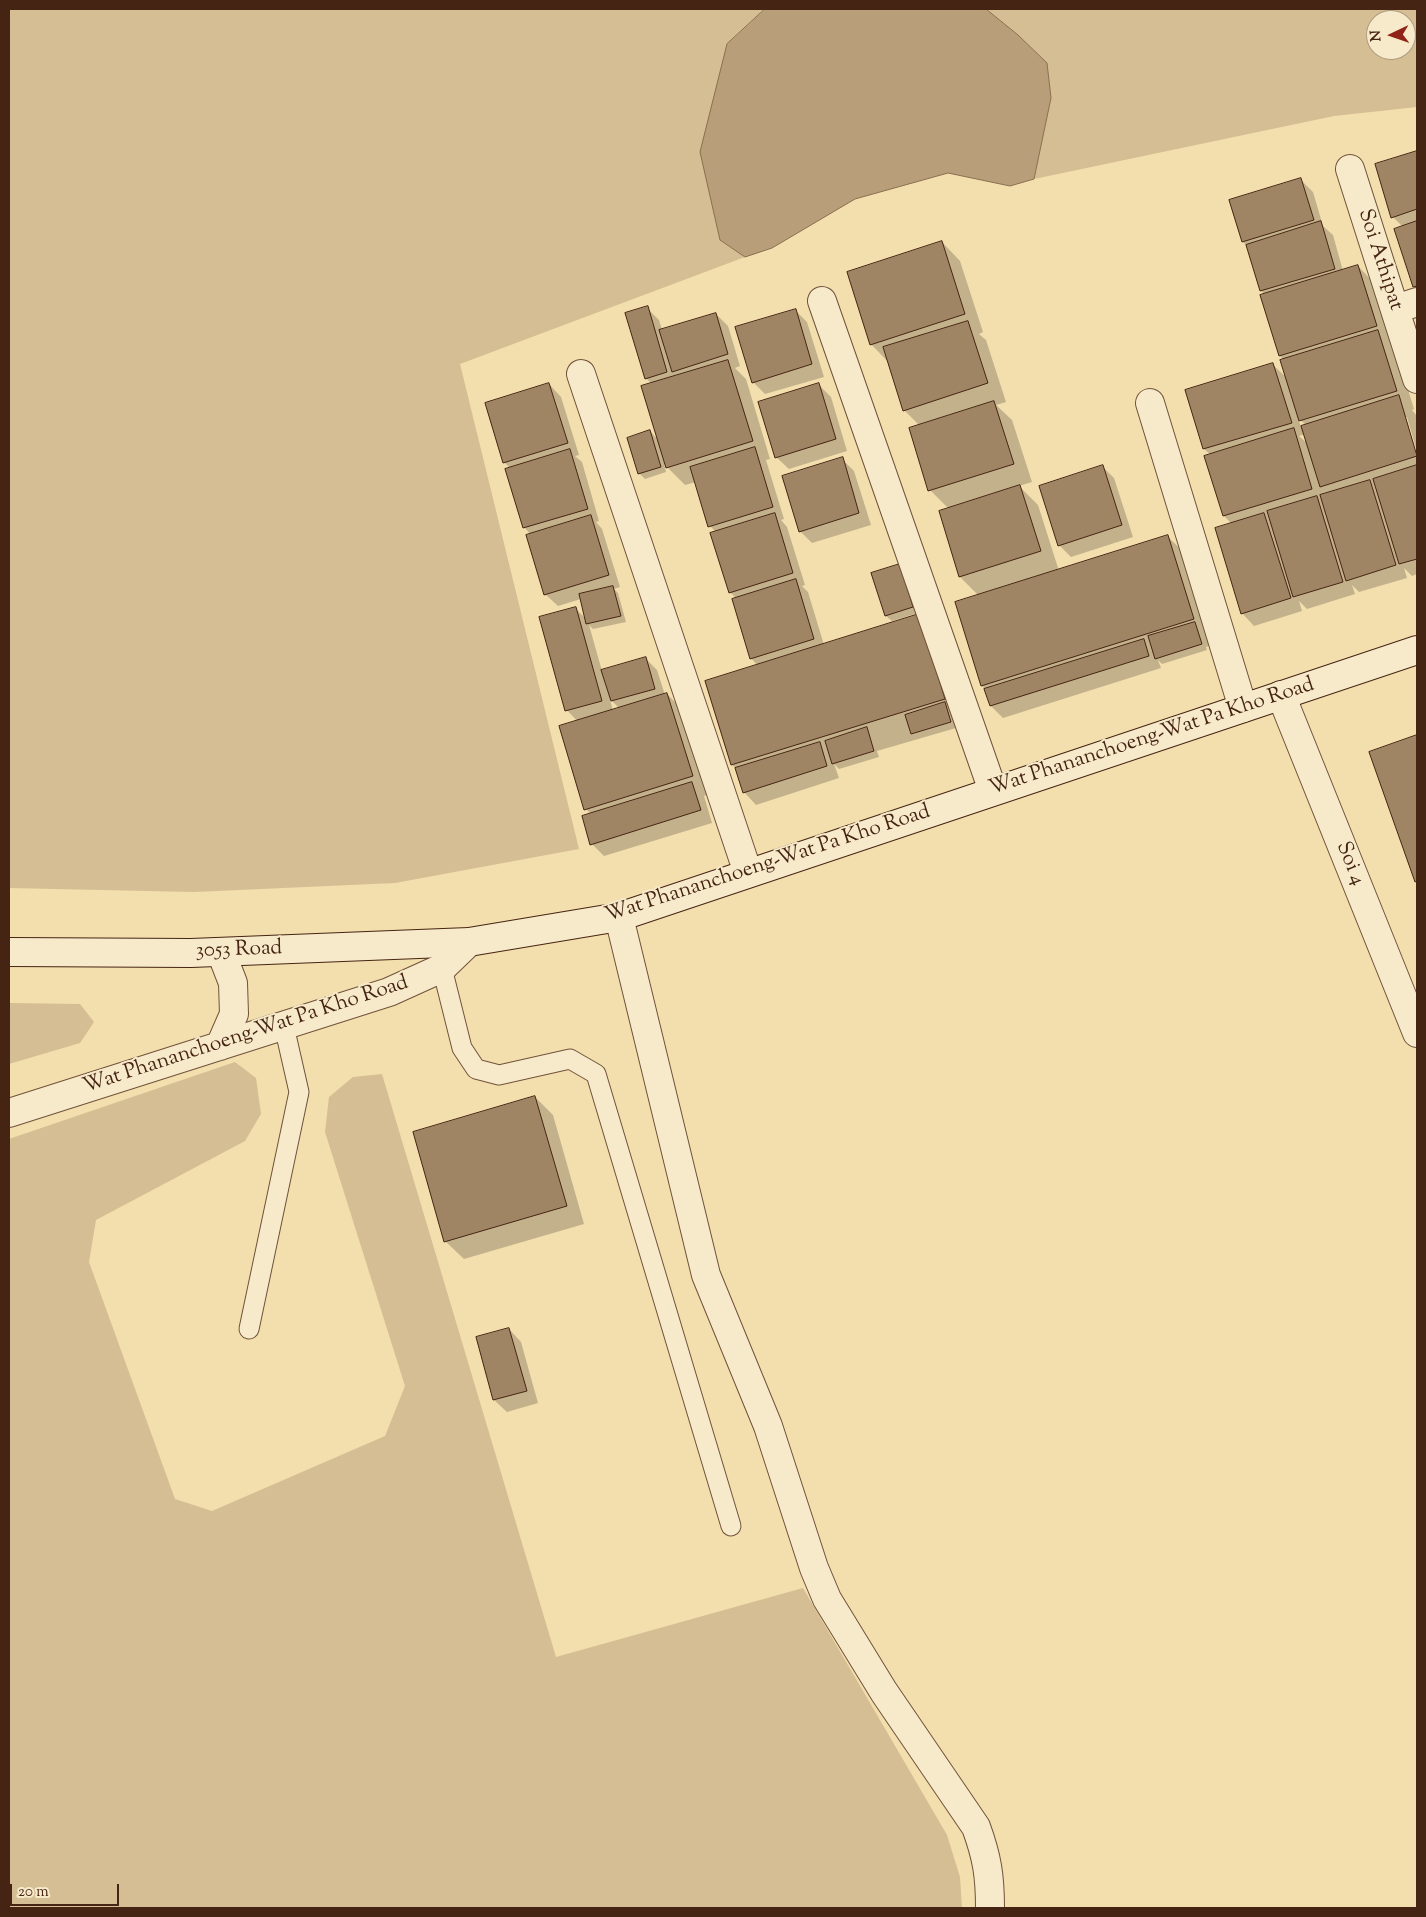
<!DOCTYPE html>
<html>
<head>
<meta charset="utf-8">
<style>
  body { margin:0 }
  #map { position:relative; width:1426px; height:1917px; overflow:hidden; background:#f3dead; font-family:"Sorts Mill Goudy",serif }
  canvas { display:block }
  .frame { position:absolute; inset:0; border:10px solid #452413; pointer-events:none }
  .north { position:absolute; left:1366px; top:10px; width:50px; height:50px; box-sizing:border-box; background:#f7eaca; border:1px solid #b09b81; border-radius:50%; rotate:267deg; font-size:14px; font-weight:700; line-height:20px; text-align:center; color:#452413 }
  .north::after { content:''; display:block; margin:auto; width:18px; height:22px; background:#8f2418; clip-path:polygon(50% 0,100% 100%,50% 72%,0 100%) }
  .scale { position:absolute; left:10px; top:1884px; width:109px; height:22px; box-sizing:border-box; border:2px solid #452413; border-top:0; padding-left:6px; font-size:15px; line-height:18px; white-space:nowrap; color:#452413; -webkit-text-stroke:4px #f7eaca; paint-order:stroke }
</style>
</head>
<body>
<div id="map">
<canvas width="1426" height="1917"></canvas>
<div class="frame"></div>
<div class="north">N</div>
<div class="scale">20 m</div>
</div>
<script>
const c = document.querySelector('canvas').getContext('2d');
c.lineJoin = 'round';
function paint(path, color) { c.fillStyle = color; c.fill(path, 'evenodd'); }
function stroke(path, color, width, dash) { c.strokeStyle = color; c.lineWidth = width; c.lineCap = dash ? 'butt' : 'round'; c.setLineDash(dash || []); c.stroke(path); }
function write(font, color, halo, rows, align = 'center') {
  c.font = font + ' "Sorts Mill Goudy",serif'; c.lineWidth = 4; c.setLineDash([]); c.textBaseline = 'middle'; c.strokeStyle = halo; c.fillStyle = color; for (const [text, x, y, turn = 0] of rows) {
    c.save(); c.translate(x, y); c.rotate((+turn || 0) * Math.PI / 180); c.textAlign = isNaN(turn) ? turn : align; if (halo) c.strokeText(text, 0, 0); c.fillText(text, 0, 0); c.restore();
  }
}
const green = new Path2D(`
  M 9,9 L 765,9 L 727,44 L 720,240 L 745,257 L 460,364 L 579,849 L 395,883 L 194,892 L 9,888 Z
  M 986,9 L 1417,9 L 1417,107 L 1334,116 L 1034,179 L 1051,98 L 1047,63 L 1018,35 ZM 1376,20 L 1406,20 L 1406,50 L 1376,50 Z
  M 9,1003 L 80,1004 L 94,1022 L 80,1043 L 9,1064 Z
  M 235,1062 L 256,1078 L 261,1114 L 245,1141 L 96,1220 L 89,1262 L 175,1499 L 212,1511 L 385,1436 L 405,1386 L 325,1132 L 329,1097 L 353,1077 L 382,1074 L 556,1657 L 803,1588 L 947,1835 L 960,1877 L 962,1908 L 9,1908 L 9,1139 Z`);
const water = new Path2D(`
  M 765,9 L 986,9 L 1018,35 L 1047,63 L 1051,98 L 1034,179 L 1010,186 L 948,173 L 855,199 L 772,248 L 745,257 L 720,240 L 700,152 L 727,44 Z`);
const shadow = new Path2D(`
  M 1417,152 L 1417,290 L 1414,287 L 1403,227 L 1393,217 L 1376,165 Z
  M 1301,180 L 1313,192 L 1323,226 L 1333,235 L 1343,271 L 1358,266 L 1376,285 L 1414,409 L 1412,410 L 1417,416 L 1417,452 L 1407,417 L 1404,417 L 1417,461 L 1417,574 L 1412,576 L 1404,568 L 1407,578 L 1359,592 L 1352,585 L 1355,594 L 1307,609 L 1299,601 L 1302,611 L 1254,626 L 1242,613 L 1232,524 L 1224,516 L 1205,457 L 1211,455 L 1204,449 L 1187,391 L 1273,365 L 1288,379 L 1284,360 L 1280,356 L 1262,296 L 1266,295 L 1261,291 L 1247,246 L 1243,242 ZM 1298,418 L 1306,425 L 1301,427 ZM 1305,434 L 1308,444 L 1299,436 Z
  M 942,242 L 960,261 L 983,332 L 979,334 L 986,340 L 1006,402 L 996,405 L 1012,420 L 1032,482 L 1019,486 L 1038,505 L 1059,571 L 1168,537 L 1192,560 L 1217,643 L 1206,647 L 1207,650 L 1162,664 L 1158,660 L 1161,668 L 1003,718 L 991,706 L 986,690 L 982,686 L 979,596 L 960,577 L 949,509 L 930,490 L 920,426 L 904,410 L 889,363 L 871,344 Z
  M 647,308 L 659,320 L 662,330 L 716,314 L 728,326 L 740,366 L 735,368 L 746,379 L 770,459 L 766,460 L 784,519 L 781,520 L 787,527 L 805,585 L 802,586 L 808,592 L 824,645 L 918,616 L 968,722 L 955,726 L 956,728 L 877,751 L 879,757 L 839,769 L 834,764 L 839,778 L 756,805 L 744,792 L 737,769 L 732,765 L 707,682 L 758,666 L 751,658 L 737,599 L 730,592 L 716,532 L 710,526 L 696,482 L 685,485 L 664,464 L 666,472 L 645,479 L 639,473 L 650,431 L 658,440 L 652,384 L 646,378 Z
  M 795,310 L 807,322 L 824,377 L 765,394 L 753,382 Z
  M 549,384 L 561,397 L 579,455 L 575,456 L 582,462 L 599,521 L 596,522 L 602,529 L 620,587 L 614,589 L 618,593 L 626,622 L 593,629 L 589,625 L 602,671 L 645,658 L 657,670 L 665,695 L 667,694 L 685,712 L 710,794 L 704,796 L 712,823 L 604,856 L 592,844 L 591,814 L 586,809 L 578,722 L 567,710 L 575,608 L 586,619 L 581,599 L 558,606 L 545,594 L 531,535 L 525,528 L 506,469 L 510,468 L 504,462 ZM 610,699 L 620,709 L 613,711 Z
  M 818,384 L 831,397 L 847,451 L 789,469 L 776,457 Z
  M 842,459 L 854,471 L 871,525 L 812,543 L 800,531 Z
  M 1102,466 L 1114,478 L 1133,537 L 1071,557 L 1059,545 Z
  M 899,565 L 918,613 L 892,621 L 886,616 Z
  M 1417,736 L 1417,883 L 1371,753 Z
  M 535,1097 L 553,1115 L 584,1224 L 464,1259 L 445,1241 Z
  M 509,1329 L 521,1342 L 538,1403 L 507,1412 L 494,1400 L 477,1338 Z`);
const building = new Path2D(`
  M 1417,151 L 1417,209 L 1391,218 L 1375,164 Z
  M 1301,178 L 1314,220 L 1242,242 L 1229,200 Z
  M 1321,221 L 1335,269 L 1260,291 L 1246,245 Z
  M 1417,221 L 1417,286 L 1413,287 L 1394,229 Z
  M 942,241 L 965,314 L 870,345 L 847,272 Z
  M 1358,265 L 1377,326 L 1279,356 L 1260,295 Z
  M 648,306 L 667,372 L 645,379 L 625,313 Z
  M 796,309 L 812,364 L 752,383 L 735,327 Z
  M 716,313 L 728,354 L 672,372 L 659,330 Z
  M 968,321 L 988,383 L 903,411 L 883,347 Z
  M 1378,330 L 1397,391 L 1299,421 L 1280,360 Z
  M 728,360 L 753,441 L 666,468 L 641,386 Z
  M 1273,363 L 1292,423 L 1203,449 L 1185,390 Z
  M 549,383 L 568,443 L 503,463 L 485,403 Z
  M 819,383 L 836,439 L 775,458 L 758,402 Z
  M 1399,395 L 1417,456 L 1320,487 L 1301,426 Z
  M 994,401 L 1014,464 L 928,491 L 909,428 Z
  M 1294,428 L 1312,489 L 1223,516 L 1204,456 Z
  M 650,430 L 661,467 L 638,474 L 627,438 Z
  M 755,447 L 773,507 L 708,527 L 690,467 Z
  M 570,449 L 588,509 L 523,528 L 505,469 Z
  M 843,457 L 859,513 L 799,532 L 782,476 Z
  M 1103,465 L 1122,525 L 1058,546 L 1039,486 Z
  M 1417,465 L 1417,559 L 1399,564 L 1373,479 Z
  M 1370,480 L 1396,565 L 1346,581 L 1320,495 Z
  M 1020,485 L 1041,551 L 959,577 L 939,511 Z
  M 1317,496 L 1343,582 L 1293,597 L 1267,511 Z
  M 775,513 L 793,573 L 729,593 L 710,533 Z
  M 1264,513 L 1291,598 L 1241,614 L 1215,528 Z
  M 591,515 L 609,575 L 544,595 L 526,535 Z
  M 1168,535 L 1194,619 L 981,686 L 955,602 Z
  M 900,564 L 913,607 L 885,616 L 871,573 Z
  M 796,579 L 814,639 L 750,659 L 732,599 Z
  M 613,586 L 621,616 L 586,624 L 579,594 Z
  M 576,607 L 602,701 L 565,711 L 539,617 Z
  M 919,614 L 945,699 L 731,765 L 705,681 Z
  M 1195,622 L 1202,644 L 1155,659 L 1148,636 Z
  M 1144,639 L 1149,656 L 990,706 L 984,689 Z
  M 646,657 L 655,689 L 611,701 L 601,670 Z
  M 667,693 L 693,776 L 584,810 L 559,726 Z
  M 945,702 L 951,722 L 911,734 L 905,715 Z
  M 867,727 L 874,751 L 832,764 L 825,741 Z
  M 1417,735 L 1417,881 L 1415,882 L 1369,752 Z
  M 820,742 L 827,766 L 743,793 L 735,768 Z
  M 692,782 L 701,810 L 590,845 L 582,816 Z
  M 535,1096 L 567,1206 L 444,1242 L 413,1132 Z
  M 509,1328 L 527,1391 L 493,1400 L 476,1337 Z`);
const lane = new Path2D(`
  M 442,968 L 462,1048 L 476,1069 L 499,1075 L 570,1059 L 596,1074 L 731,1526
  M 249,1329 L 299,1092 L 284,1026`);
const street = new Path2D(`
  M 1350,169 L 1417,379
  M 822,301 L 993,791
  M 1396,309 L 1417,302
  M 581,374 L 748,873
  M 1150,403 L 1243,708
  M 1281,695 L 1417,1033
  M 619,917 L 706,1275 L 768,1426 L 814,1568 L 827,1599 L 884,1692 L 976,1827 C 987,1857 990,1876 990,1908
  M 220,1046 L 234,1014 L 233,983 L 221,952
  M 9,1113 L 389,992 L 442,968 L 469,942`);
const secondary = new Path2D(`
  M 9,952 L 191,953 L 469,942 L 619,917 L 1417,650`);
const streetNames = [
  ["Soi Athipat",1379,260,72],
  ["Wat Phananchoeng-Wat Pa Kho Road",1152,738,-18],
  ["Soi 4",1349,864,68],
  ["Wat Phananchoeng-Wat Pa Kho Road",768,865,-18],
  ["3053 Road",239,951,-2],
  ["Wat Phananchoeng-Wat Pa Kho Road",246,1036,-18]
];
paint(green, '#d5be93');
paint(water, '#b89f79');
stroke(water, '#8a6e50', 1);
paint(shadow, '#0003');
paint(building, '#9f8563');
stroke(building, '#452413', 1);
stroke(lane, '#70523a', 21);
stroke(street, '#70523a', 30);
stroke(secondary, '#452413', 30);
stroke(lane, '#f7eaca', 19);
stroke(street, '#f7eaca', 28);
stroke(secondary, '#f7eaca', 28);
write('21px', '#452413', '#f7eaca', streetNames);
</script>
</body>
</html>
